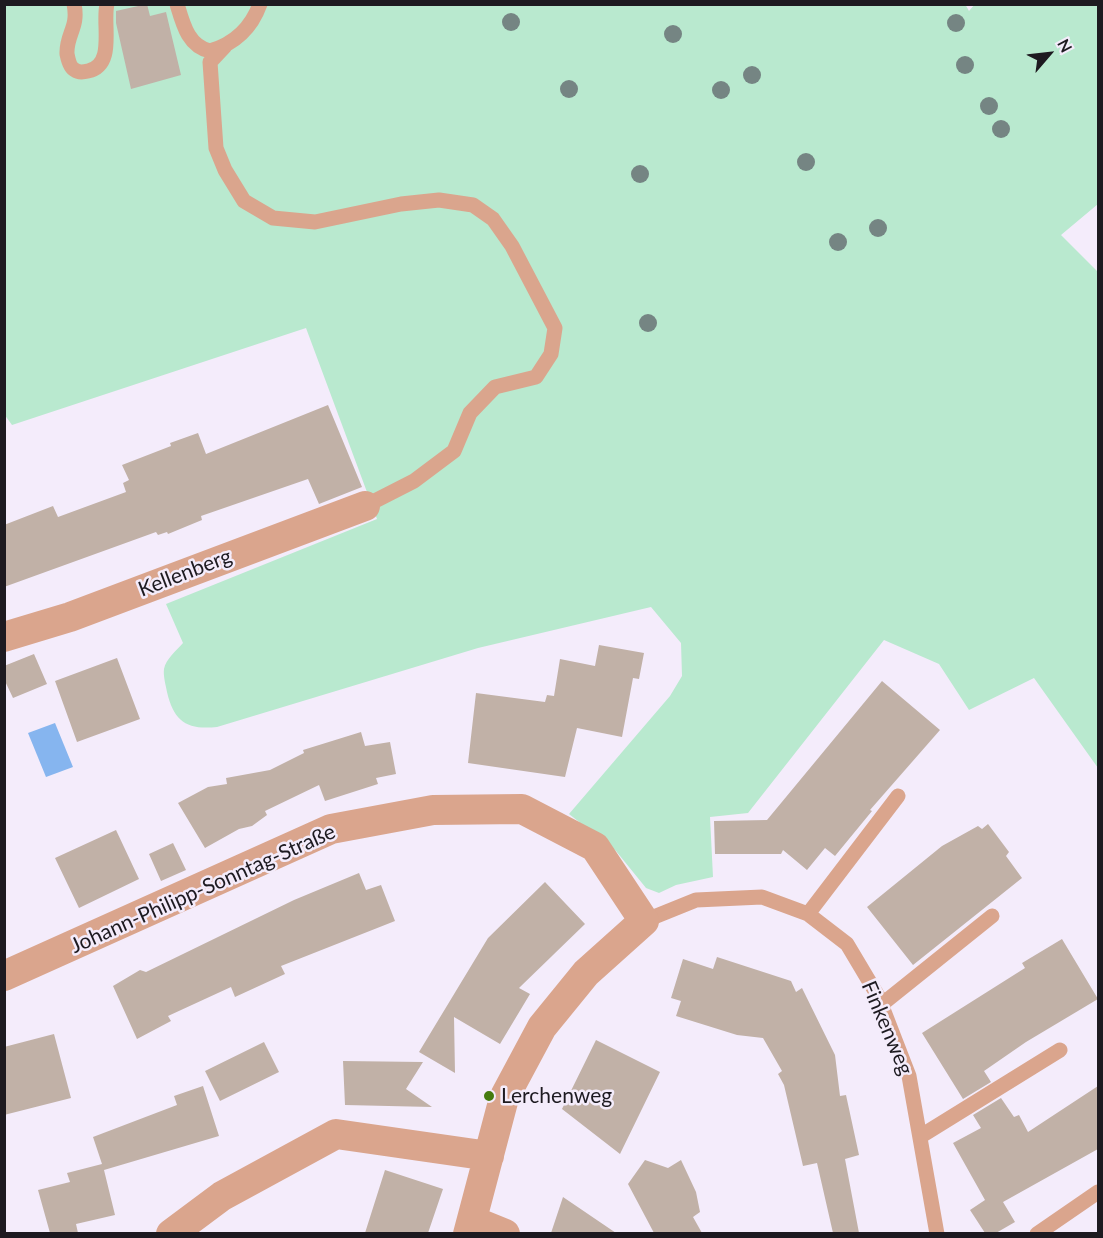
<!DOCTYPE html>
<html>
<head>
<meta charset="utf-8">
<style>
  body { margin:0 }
  #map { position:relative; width:1103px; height:1238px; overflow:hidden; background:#f4ecfb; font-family:Lato,sans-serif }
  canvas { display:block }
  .frame { position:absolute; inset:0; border:6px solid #1d1a20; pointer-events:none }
  .north { position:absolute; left:1019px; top:24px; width:60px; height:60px; -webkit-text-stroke:4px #f4ecfb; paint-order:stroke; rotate:62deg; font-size:16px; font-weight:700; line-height:24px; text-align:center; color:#1d1a20 }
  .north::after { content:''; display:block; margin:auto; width:21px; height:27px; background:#1d1a20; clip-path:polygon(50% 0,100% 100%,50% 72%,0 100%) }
</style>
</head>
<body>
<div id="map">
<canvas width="1103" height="1238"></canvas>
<div class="frame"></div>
<div class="north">N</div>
</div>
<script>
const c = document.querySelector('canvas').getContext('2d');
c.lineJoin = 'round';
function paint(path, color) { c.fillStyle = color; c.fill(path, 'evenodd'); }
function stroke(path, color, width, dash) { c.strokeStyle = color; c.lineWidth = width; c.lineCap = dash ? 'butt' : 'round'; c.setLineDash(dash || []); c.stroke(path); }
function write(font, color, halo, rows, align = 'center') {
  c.font = font + ' Lato,sans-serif'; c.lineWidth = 5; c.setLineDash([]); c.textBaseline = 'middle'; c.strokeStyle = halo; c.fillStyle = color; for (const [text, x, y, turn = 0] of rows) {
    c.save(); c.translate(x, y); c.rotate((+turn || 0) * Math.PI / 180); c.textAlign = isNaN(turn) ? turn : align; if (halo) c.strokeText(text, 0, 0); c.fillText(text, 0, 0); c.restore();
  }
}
const green = new Path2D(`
  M 965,4 L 969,11 L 975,4 L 1098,5 L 1098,204 L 1061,235 L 1098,272 L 1098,768 L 1034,678 L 969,710 L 939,664 L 884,640 L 748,813 L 710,817 L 713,877 L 676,885 L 659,893 L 646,888 L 616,851 L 569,814 L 670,696 L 682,676 L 681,643 L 651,607 L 478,648 L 217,727 C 187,730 174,722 167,692 C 166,686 163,676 164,669 C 166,659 176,651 183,643 L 166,604 L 377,519 L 306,328 L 12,425 L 4,414 L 4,5 Z`);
const water = new Path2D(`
  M 55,723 L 73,767 L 46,777 L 28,733 Z`);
const building = new Path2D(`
  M 147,4 L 150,16 L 166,12 L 181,75 L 131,89 L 116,23 L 116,11 Z
  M 328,405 L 362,487 L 319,504 L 308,479 L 201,516 L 202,520 L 168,534 L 167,532 L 158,535 L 156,532 L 4,587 L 4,525 L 53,506 L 58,517 L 126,492 L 123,483 L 129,480 L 122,465 L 171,446 L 170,443 L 198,433 L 206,454 Z
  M 599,645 L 644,653 L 639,679 L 633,678 L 622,737 L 577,728 L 565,777 L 468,763 L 476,693 L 545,702 L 547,695 L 554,696 L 560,659 L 595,666 Z
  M 34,654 L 47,684 L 13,698 L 4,679 L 4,666 Z
  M 117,658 L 140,719 L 77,742 L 55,681 Z
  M 882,681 L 940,730 L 870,810 L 872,811 L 835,856 L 825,848 L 807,870 L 783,850 L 781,854 L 715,854 L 714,821 L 767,820 Z
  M 361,732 L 365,746 L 390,742 L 396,774 L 376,778 L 378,784 L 325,801 L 319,785 L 265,811 L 267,815 L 252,826 L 239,829 L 205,848 L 178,803 L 208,787 L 227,784 L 226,778 L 270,770 L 304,753 L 303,750 Z
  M 988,824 L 1009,852 L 1006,856 L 1022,878 L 913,965 L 867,907 L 942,846 L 978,826 L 982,829 Z
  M 116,830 L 139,879 L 79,908 L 55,858 Z
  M 173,843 L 186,870 L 161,881 L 149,854 Z
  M 359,873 L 366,890 L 381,885 L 395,921 L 281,966 L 285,974 L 235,997 L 231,987 L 168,1016 L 171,1021 L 137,1039 L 113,986 L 140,970 L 146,972 L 294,900 Z
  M 545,882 L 585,924 L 519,988 L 530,994 L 500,1044 L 454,1017 L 455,1073 L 419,1052 L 488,938 Z
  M 1062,939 L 1098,999 L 1026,1042 L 984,1071 L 991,1082 L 963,1099 L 922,1033 L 1025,968 L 1022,963 Z
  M 717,957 L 791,981 L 796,992 L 802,988 L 835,1055 L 840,1096 L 846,1095 L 859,1155 L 845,1159 L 859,1233 L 833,1233 L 817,1163 L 803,1166 L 784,1085 L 778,1074 L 782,1071 L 763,1038 L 737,1035 L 676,1016 L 681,1001 L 671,998 L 683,959 L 713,969 Z
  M 54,1034 L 71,1098 L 4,1115 L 4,1047 Z
  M 596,1040 L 660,1072 L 620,1154 L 562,1109 Z
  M 264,1042 L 279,1072 L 220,1101 L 205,1071 Z
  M 343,1061 L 423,1062 L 406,1089 L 432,1107 L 345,1105 Z
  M 203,1086 L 219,1136 L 104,1170 L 115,1215 L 76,1224 L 78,1233 L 50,1233 L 38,1190 L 70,1182 L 67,1173 L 102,1164 L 93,1137 L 177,1105 L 174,1096 Z
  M 1098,1086 L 1098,1149 L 1003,1202 L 1015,1222 L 996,1233 L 985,1233 L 970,1210 L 985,1200 L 953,1143 L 981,1128 L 973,1115 L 1001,1098 L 1014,1117 L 1019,1115 L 1028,1132 Z
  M 645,1160 L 668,1168 L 681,1160 L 696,1192 L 700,1212 L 693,1217 L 702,1233 L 654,1233 L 628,1184 Z
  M 385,1170 L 443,1189 L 428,1233 L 365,1233 Z
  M 563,1197 L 616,1233 L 551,1233 Z`);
const service = new Path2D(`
  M 74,4 C 79,28 66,34 67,54 C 68,59 70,68 75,70 C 79,73 84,72 88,71 C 116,65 102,24 107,4
  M 177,4 C 183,24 188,46 210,51 C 234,44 251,29 260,4
  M 225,46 L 210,62 L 216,148 L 225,170 L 244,201 L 273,218 L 315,222 L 401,204 L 439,200 L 473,205 L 493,219 L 512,246 L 555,328 L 551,354 L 536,377 L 495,387 L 470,413 L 454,451 L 414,481 L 365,506
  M 808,914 L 898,796
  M 644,921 L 696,900 L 762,897 L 808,914 L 847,944 L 878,996 L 909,1076 L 937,1234
  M 881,1005 L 992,916
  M 921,1136 L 1060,1050
  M 1037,1234 L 1098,1192`);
const minor = new Path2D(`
  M 4,637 L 70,617 L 365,506
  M 4,976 L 331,829 L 433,810 L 522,809 L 595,847 L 644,921 L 586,973 L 542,1027 L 504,1098 L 468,1234
  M 473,1221 L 505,1234
  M 171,1234 L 222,1196 L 336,1134 L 489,1156`);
const trees = [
  [511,22],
  [956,23],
  [673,34],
  [965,65],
  [752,75],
  [569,89],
  [721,90],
  [989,106],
  [1001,129],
  [806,162],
  [640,174],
  [878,228],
  [838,242],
  [648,323]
];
const markers = [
  [489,1096,6,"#457b0f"]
];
const streetNames = [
  ["Kellenberg",185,573,-21],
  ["Johann-Philipp-Sonntag-Straße",203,889,-24],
  ["Finkenweg",887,1028,67]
];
const poiNames = [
  ["Lerchenweg",501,1096]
];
paint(green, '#b9e9cf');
paint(water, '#86b5ef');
paint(building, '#c1b1a7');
stroke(service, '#daa58d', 15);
stroke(minor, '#daa58d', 30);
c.fillStyle = '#758583';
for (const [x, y] of trees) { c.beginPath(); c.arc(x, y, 9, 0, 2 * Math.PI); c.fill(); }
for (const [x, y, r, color] of markers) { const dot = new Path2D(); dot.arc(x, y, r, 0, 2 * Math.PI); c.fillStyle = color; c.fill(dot); stroke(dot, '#f4ecfb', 2); }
write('21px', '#1d1a20', '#f4ecfb', streetNames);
write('21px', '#1d1a20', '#f4ecfb', poiNames, 'left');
</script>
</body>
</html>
